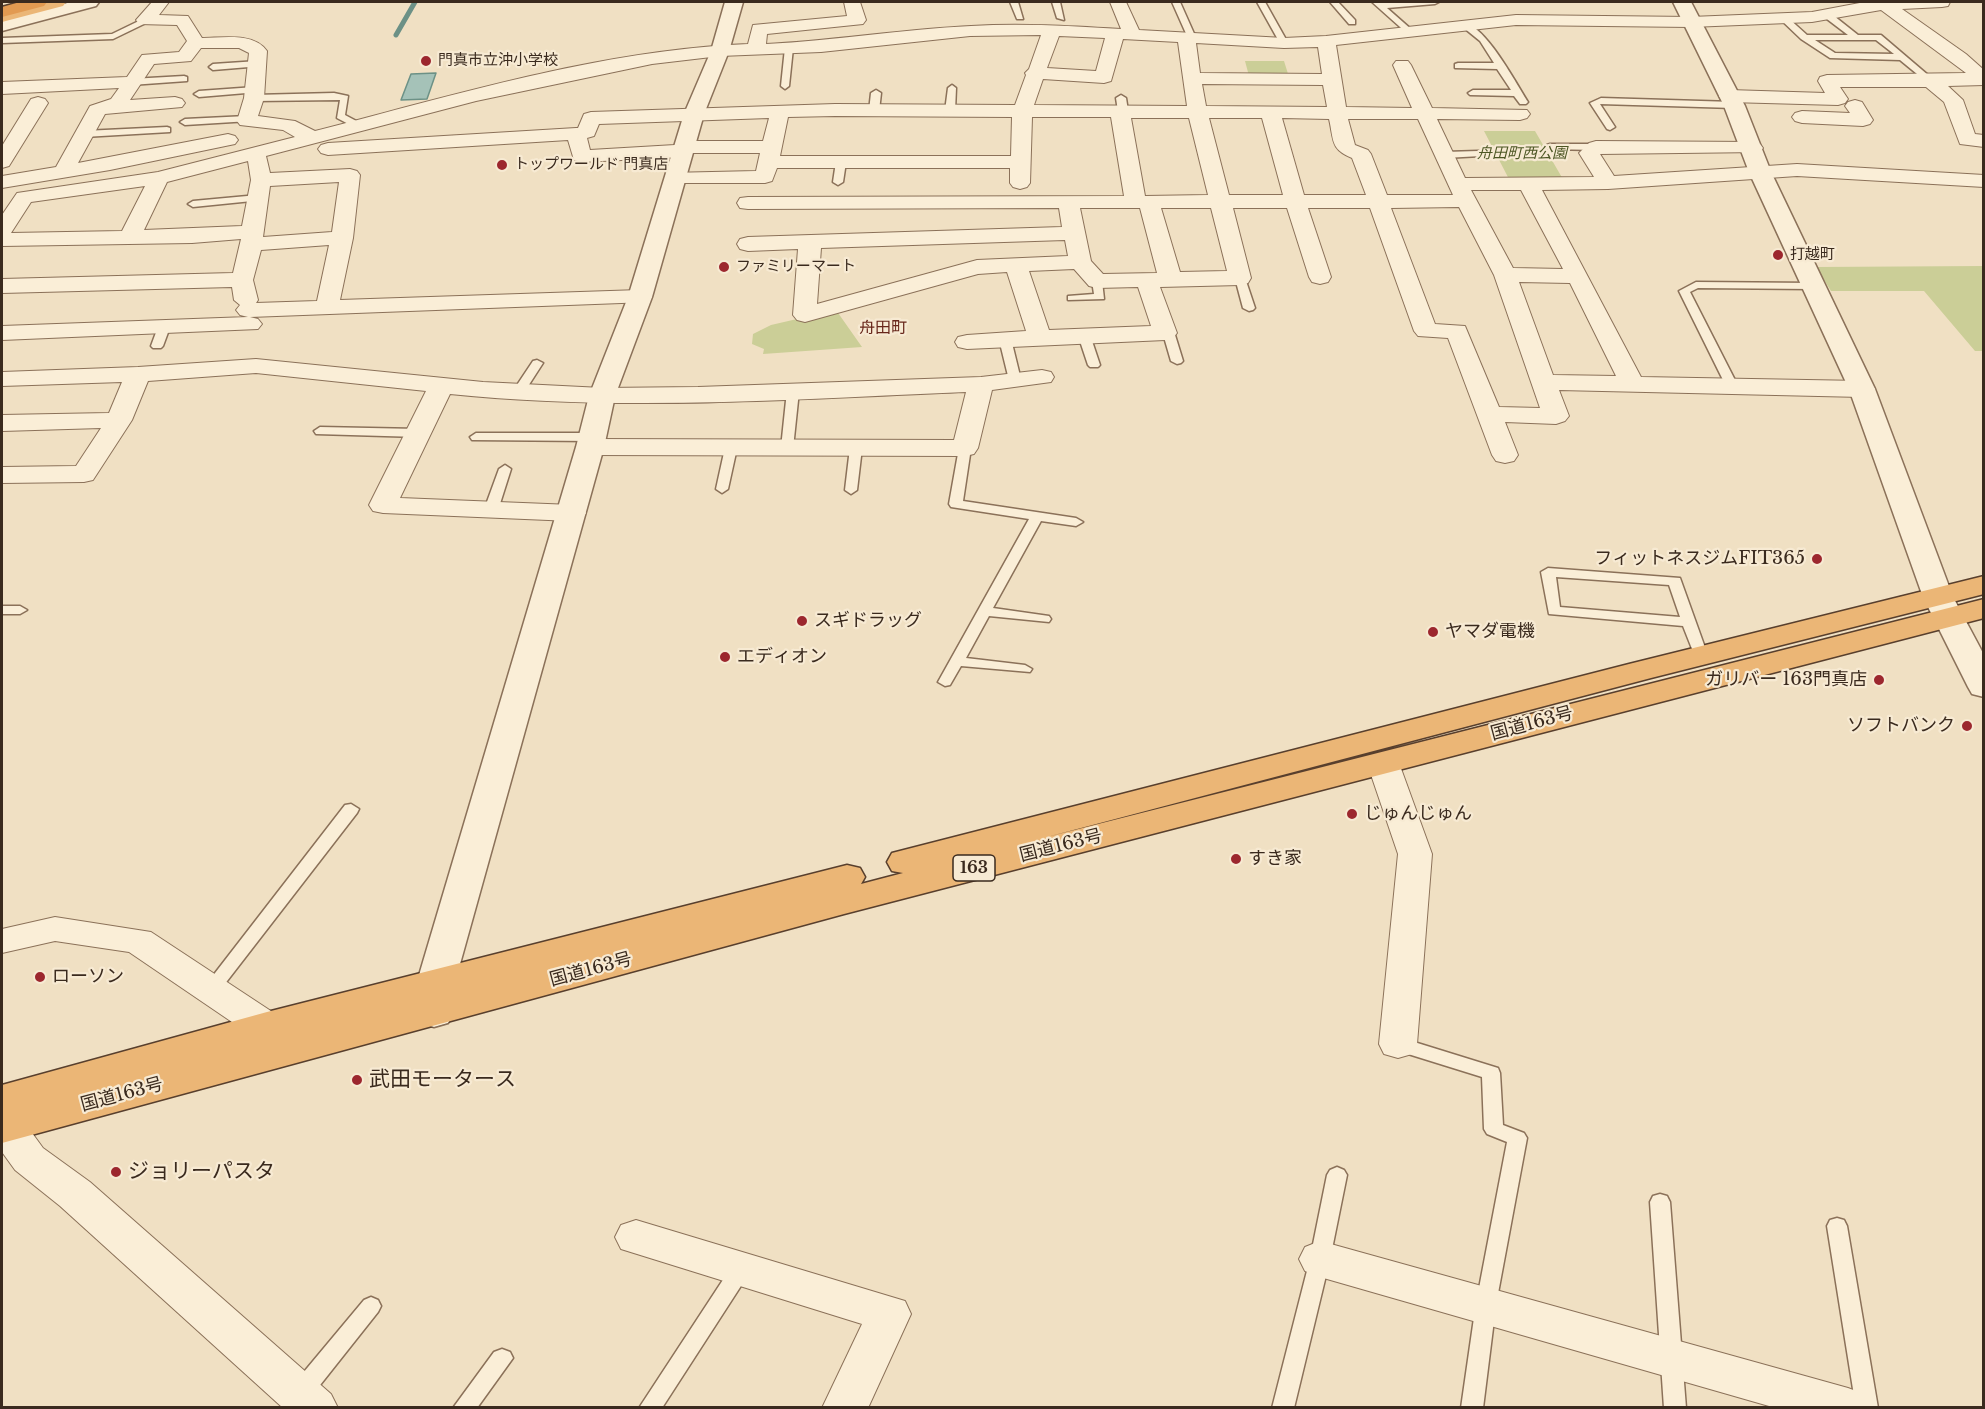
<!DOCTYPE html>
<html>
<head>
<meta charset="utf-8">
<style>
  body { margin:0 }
  #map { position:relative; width:1985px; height:1409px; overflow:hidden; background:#f0e0c3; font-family:"Libre Baskerville",serif }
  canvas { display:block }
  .frame { position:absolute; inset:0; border:3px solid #3a2a1e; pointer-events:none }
</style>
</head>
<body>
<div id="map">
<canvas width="1985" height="1409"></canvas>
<div class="frame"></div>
</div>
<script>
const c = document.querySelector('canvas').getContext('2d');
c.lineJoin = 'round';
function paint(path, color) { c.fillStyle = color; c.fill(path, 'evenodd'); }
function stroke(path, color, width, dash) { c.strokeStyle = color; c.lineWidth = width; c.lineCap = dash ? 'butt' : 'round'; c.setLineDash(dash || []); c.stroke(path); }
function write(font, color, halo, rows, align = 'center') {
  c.font = font + ' "Libre Baskerville","Noto Sans JP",serif'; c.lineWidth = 4.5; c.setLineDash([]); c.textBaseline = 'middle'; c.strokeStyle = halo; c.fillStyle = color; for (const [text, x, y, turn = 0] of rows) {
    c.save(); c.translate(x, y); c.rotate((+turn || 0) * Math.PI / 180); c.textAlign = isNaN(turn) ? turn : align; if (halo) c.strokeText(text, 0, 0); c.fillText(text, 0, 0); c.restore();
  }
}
const green = new Path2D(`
  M 1245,61 L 1284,61 L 1289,77 L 1249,76 Z
  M 1484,131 L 1535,131 L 1564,181 L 1510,181 Z
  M 1983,266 L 1983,351 L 1975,351 L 1924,291 L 1831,291 L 1816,267 Z
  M 836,310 L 862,347 L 763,354 L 764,349 L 752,344 L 753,334 L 771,325 Z`);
const water = new Path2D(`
  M 436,73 L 427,99 L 401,100 L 411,74 Z`);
const stream = new Path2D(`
  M 396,35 L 415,2`);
const service = new Path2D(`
  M 1010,2 L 1018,2 L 1023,19 L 1017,19 Z
  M 1052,2 L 1060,2 L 1064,20 L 1057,18 Z
  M 1172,2 L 1180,2 L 1196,38 L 1195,40 L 1188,38 Z
  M 1257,2 L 1265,2 L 1288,43 L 1287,45 L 1281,45 Z
  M 1330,2 L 1338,2 L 1355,20 L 1355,24 L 1349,24 Z
  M 1372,2 L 1439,2 L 1435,4 L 1387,8 L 1412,30 L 1413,32 L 1409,35 Z
  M 1823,12 L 1829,12 L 1858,35 L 1881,35 L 1935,81 L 1928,83 L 1900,60 L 1830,58 L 1801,39 L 1779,18 L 1786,16 L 1807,35 L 1848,35 L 1823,16 ZM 1815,40 L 1876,40 L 1894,54 L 1835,53 Z
  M 145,18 L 148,18 L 148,22 L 113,39 L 2,43 L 2,38 L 112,34 Z
  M 1464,24 C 1484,23 1517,85 1528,102 L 1526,104 L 1520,104 L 1514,96 L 1470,95 L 1468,93 L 1473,90 L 1511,90 L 1497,69 L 1455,68 L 1455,64 L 1458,63 L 1494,63 L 1480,41 L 1464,28 Z
  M 789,45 L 793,48 L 789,86 L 785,89 L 781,86 L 785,48 Z
  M 258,61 L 261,62 L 261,66 L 213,70 L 209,67 L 213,64 Z
  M 184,76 L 187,77 L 187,81 L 131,85 L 127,82 L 131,79 Z
  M 952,85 L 956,88 L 955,111 L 950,114 L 945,111 L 948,88 Z
  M 255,87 L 259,90 L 258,92 L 199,97 L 194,94 L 199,91 Z
  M 876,90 L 881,93 L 879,111 L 874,114 L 869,111 L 871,93 Z
  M 334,93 L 348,96 L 345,115 L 362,124 L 362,128 L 356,128 L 337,118 L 340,100 L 254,101 L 249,98 L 254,95 Z
  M 1121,95 L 1126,98 L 1128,111 L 1123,114 L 1118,111 L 1116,98 Z
  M 1601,98 L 1734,102 L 1739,105 L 1734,108 L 1600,104 L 1615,127 L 1610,130 L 1607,129 L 1590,103 Z
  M 247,116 L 250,117 L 250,121 L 185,125 L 180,122 L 185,119 Z
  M 167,127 L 170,128 L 170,132 L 84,137 L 79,134 L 84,131 Z
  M 1550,144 L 1596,144 L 1601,147 L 1596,150 L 1547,149 L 1547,145 Z
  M 1478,151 L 1481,152 L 1481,156 L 1445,158 L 1440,155 L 1445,152 Z
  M 841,159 L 846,162 L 843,182 L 838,185 L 833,182 L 836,162 Z
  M 258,195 L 263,198 L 262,200 L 193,207 L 188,204 L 193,201 Z
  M 1240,275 L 1245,278 L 1255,308 L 1253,310 L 1249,311 L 1243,308 L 1235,278 Z
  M 1097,278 L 1102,281 L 1104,299 L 1068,300 L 1068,296 L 1094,294 L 1092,281 Z
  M 1696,282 L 1813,283 L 1818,286 L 1813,289 L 1698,288 L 1690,292 L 1738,386 L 1732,390 L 1726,386 L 1679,291 Z
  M 164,324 L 170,327 L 163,346 L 161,348 L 153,348 L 151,346 L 158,327 Z
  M 1165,330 L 1175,335 L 1183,361 L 1181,363 L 1177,364 L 1171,361 L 1164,337 L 1159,333 Z
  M 1084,332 L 1090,335 L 1100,365 L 1098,367 L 1090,367 L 1088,365 L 1078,335 Z
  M 1005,336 L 1011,339 L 1021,380 L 1019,383 L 1011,383 L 1009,380 L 999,339 Z
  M 537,360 L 543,363 L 523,394 L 519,395 L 515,394 L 513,391 L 533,361 Z
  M 793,387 L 799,391 L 793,448 L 787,452 L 781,448 L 787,391 Z
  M 320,427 L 419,429 L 425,433 L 419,437 L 316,434 L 314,431 Z
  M 476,433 L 593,433 L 599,437 L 593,441 L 472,440 L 470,437 Z
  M 731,444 L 737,448 L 728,489 L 722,493 L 716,489 L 725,448 Z
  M 856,444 L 862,448 L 857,490 L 851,494 L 845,490 L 850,448 Z
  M 965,444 L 971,448 L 963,501 L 1076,518 L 1083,522 L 1076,526 L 1041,521 L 993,608 L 1049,616 L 1051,619 L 1049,622 L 989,616 L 966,658 L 1025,665 L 1032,669 L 1030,672 L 961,666 L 950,685 L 945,686 L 938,682 L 1029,519 L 951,507 L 949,504 L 959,448 Z
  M 505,465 L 511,469 L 498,510 L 496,513 L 486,513 L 484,510 L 499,469 Z
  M 1548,568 L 1680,578 L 1708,656 L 1701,660 L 1696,659 L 1683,626 L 1549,614 L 1541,572 ZM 1556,577 L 1669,585 L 1680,617 L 1560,607 Z
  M 2,606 L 20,606 L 27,610 L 20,614 L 2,614 Z
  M 351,804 L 359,809 L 357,813 L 217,994 L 211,996 L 205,994 L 202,990 L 205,986 L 345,805 Z
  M 1398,1037 L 1498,1068 L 1500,1073 L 1503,1125 L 1524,1133 L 1527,1138 L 1496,1304 L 1483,1408 L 1461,1408 L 1476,1304 L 1507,1142 L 1487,1134 L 1484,1129 L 1482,1077 L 1392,1049 L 1389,1044 L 1392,1039 Z
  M 1337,1167 L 1344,1170 L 1347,1175 L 1330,1259 L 1294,1408 L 1272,1408 L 1310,1259 L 1327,1175 L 1330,1170 Z
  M 1660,1194 L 1667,1196 L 1670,1202 L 1686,1408 L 1664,1408 L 1650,1202 L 1653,1196 Z
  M 1837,1218 L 1844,1220 L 1847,1226 L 1878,1408 L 1856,1408 L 1827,1226 L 1830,1220 Z
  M 741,1261 L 748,1263 L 751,1269 L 748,1275 L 662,1408 L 639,1408 L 734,1263 Z
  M 371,1297 L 378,1300 L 381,1306 L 378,1312 L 309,1399 L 301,1401 L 293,1399 L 290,1392 L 293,1385 L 364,1300 Z
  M 502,1349 L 510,1352 L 513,1358 L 477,1408 L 453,1408 L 494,1352 Z`);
const minor = new Path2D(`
  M 152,2 L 169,2 L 159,15 L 188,16 L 202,38 C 222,38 254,32 267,51 L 264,98 L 258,116 L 295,121 L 315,131 C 456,95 601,50 748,44 L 753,25 L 847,16 L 844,2 L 860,2 L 866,20 L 863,24 L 767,34 L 766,44 C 834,41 902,29 971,26 C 1021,23 1071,26 1121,29 L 1110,2 L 1126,2 L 1139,30 L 1284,38 L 1326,36 L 1516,15 L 1691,17 L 1812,12 L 1865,2 L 1950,2 L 1948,6 L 1942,7 L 1902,9 L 1966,54 L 1984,70 L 1984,85 L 1948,86 L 1963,100 L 1975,134 L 1984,135 L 1984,147 L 1960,144 L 1944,102 L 1926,87 L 1840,87 L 1848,99 L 1845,103 L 1838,105 L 1729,102 L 1722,100 L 1719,96 L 1722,92 L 1729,90 L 1825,93 L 1818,81 L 1820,77 L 1827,75 L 1966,73 L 1881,10 L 1812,22 L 1691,27 L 1516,25 L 1336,45 L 1346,107 L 1412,108 L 1393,65 L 1396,61 L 1408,61 L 1411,65 L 1432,108 L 1527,110 L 1530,114 L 1527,118 L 1520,120 L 1437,119 L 1465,178 L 1594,177 L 1579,153 L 1589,143 L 1596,141 L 1753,142 L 1760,144 L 1763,148 L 1760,152 L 1600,154 L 1614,176 L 1797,164 L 1984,175 L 1984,187 L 1797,176 L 1608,189 L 1542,190 L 1641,377 L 1862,381 L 1871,384 L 1875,389 L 1871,394 L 1862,397 L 1559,390 L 1569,416 L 1565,421 L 1556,424 L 1505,422 L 1518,455 L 1514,461 L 1505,463 L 1496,461 L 1492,455 L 1448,338 L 1418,336 L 1414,331 L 1370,208 L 1308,208 L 1331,277 L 1328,282 L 1320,284 L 1312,282 L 1309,277 L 1287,208 L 1233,208 L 1251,278 L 1248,283 L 1240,285 L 1160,287 L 1177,333 L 1173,338 L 1165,340 L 967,349 L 958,347 L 955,342 L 958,337 L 967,335 L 1026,331 L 1007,272 L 978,274 L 805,322 L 797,320 L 793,315 L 798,249 L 748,251 L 740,249 L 737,244 L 740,239 L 748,237 L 1062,227 L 1059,208 L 748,209 L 740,208 L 737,203 L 740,198 L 748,197 L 1124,196 L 1111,117 L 1032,117 L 1030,183 L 1027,187 L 1020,189 L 1013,187 L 1010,183 L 1010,168 L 777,168 L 772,181 L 765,183 L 675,183 L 668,181 L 665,177 L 668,173 L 756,171 L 760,153 L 692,153 L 683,157 L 581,162 L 574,160 L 568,140 L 328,155 L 321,153 L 318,149 L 321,145 L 328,143 L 576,128 L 578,128 L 584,114 L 591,112 L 835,104 L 1015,105 L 1026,75 L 1025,73 L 1029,69 L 1041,35 L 970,36 L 821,52 L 720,56 L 652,64 L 476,101 L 266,156 L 270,173 L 350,169 L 357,171 L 360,175 L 353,238 L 340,300 L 640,290 L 648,292 L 652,297 L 648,302 L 250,317 L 258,319 L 262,324 L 258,329 L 2,340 L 2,326 L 248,317 L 240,315 L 236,310 L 240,305 L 234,300 L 232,287 L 2,293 L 2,279 L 233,273 L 241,239 L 192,243 L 2,246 L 2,215 L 17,193 L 158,172 L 295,137 L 283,130 L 240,125 L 237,121 L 244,98 L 249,53 L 239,48 L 201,48 L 191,61 L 154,64 L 130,100 L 175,97 L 182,99 L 185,103 L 182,107 L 105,114 L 78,163 L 228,134 L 235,136 L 238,140 L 235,144 L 110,170 L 2,188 L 2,176 L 56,167 L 90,106 L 111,99 L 119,88 L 2,94 L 2,82 L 127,77 L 142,55 L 179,52 L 187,41 L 177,25 L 139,24 L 136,20 ZM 1059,36 L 1105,38 L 1096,71 L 1047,68 ZM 1123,39 L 1178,42 L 1187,106 L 1034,105 L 1043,79 L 1104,83 L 1111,81 ZM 1196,43 L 1284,48 L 1318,47 L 1322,74 L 1200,73 ZM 1202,84 L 1323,85 L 1327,107 L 1206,106 ZM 835,116 L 1012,117 L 1011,156 L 780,156 L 788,117 ZM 769,118 L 763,141 L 684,141 L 675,145 L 590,150 L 587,138 L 594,136 L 599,124 ZM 1131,118 L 1189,118 L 1208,195 L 1145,196 ZM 1209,118 L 1262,118 L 1283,195 L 1229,195 ZM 1282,118 L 1329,119 C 1334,140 1330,149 1352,158 L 1366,195 L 1304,195 ZM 1348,119 L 1418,119 L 1453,195 L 1387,195 L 1371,154 L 1368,150 L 1355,145 ZM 248,161 L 251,180 L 242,226 L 144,230 L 167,182 ZM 339,182 L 332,232 L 263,237 L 270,186 ZM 145,186 L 122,231 L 11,233 L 31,202 ZM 1471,190 L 1521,190 L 1563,269 L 1513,268 ZM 1459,207 L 1494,275 L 1540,408 L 1499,407 L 1465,326 L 1435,324 L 1391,208 ZM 1080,208 L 1140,208 L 1157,273 L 1103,274 L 1091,261 ZM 1161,208 L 1211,208 L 1227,271 L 1180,272 ZM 1065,240 L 1068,256 L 977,260 L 817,304 L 821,248 ZM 329,245 L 317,301 L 256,303 L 258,300 L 253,280 L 261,250 ZM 1074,269 L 1089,286 L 1097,288 L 1138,287 L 1151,326 L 1049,330 L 1029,271 ZM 1519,282 L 1570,283 L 1616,376 L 1553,375 Z
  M 38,97 L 45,99 L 48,103 L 9,166 L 2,168 L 2,146 L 31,99 Z
  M 1855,100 L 1862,102 L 1873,120 L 1870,124 L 1863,126 L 1802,123 L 1795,121 L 1792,117 L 1795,113 L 1802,111 L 1850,113 L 1845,106 L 1848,102 Z
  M 256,359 L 483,382 L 602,388 L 698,387 L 981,377 L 1042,370 L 1051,372 L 1054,377 L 1051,382 L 992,390 L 978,448 L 974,454 L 965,456 L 590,455 L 581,453 L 577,447 L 581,441 L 590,439 L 954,440 L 966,392 C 795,399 622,412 450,394 L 400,498 L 572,505 L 582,507 L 586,513 L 582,519 L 572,521 L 383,513 L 373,511 L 369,505 L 426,391 L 256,373 L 148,381 L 132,420 L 93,480 L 84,482 L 2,483 L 2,467 L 76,466 L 101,428 L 2,431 L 2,415 L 109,413 L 122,382 L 2,386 L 2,372 L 138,367 Z
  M 1383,753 L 1395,756 L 1399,763 L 1432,854 L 1417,1044 L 1412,1054 L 1398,1058 L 1384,1054 L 1379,1044 L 1398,854 L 1367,763 L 1371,756 Z
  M 55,917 L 151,932 L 280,1017 L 286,1027 L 280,1037 L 267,1041 L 254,1037 L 129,952 L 55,941 L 2,953 L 2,929 Z
  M 2,1107 L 16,1111 L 43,1148 L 90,1182 L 331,1394 L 338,1408 L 283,1408 L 60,1206 L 15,1170 L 2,1152 Z
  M 636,1220 L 905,1301 L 911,1314 L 868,1408 L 822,1408 L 862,1324 L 621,1249 L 615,1237 L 621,1225 Z
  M 1320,1241 L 1848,1388 L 1864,1394 L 1871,1408 L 1776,1408 L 1320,1277 L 1305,1271 L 1299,1259 L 1305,1247 Z`);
const tertiary = new Path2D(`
  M 71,2 L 99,2 L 96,6 L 2,31 L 2,20 Z
  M 725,2 L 743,2 L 729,51 L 704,114 L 652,297 L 615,396 L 604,447 L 455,982 L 454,1013 L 448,1023 L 434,1027 L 420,1023 L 414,1013 L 417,982 L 576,447 L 589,396 L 628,297 L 684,114 L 711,51 Z
  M 1673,2 L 1691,2 L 1745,106 L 1771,172 L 1875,389 L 1953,597 L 1984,655 L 1984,697 L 1972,694 L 1968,687 L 1923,597 L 1849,389 L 1749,172 L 1724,106 Z`);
const trunk = new Path2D(`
  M 38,2 L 66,2 L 63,6 L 2,22 L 2,12 Z
  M 1984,576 L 1984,594 L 1651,678 L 1043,838 L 1984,599 L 1984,618 L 844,914 L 2,1143 L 2,1085 L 267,1012 L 847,865 L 860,868 L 865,877 L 861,884 L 903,873 L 892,871 L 887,862 L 892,853 L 1629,664 Z`);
const motorway = new Path2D(`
  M 20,2 L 47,2 L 44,6 L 2,17 L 2,7 Z`);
const markers = [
  [426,61,6,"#9c272e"],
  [502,165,6,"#9c272e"],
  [1778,255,6,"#9c272e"],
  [724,267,6,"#9c272e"],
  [1817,559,6,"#9c272e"],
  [802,621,6,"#9c272e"],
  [1433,632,6,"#9c272e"],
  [725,657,6,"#9c272e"],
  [1879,680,6,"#9c272e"],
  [1967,726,6,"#9c272e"],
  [1352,814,6,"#9c272e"],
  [1236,859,6,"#9c272e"],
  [40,977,6,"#9c272e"],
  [357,1080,6,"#9c272e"],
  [116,1172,6,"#9c272e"]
];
const farPoinames = [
  ["門真市立沖小学校",438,61],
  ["トップワールド 門真店",514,165],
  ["打越町",1790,255],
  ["ファミリーマート",736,267]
];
const farParknames = [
  ["舟田町西公園",1522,154]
];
const farNeighbourhoodnames = [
  ["舟田町",883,328]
];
const shields = [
  [974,868,42]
];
const shieldNames = [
  ["163",974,868]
];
const poiNames = [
  ["フィットネスジムFIT365",1805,559,"right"],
  ["スギドラッグ",814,621],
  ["ヤマダ電機",1445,632],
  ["エディオン",737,657],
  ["ガリバー 163門真店",1867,680,"right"],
  ["ソフトバンク",1955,726,"right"],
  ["じゅんじゅん",1364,814],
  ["すき家",1248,859],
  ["ローソン",52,977]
];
const streetNames = [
  ["国道163号",1532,724,-15],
  ["国道163号",1061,846,-14],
  ["国道163号",591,970,-15],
  ["国道163号",122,1095,-15]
];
const nearPoinames = [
  ["武田モータース",369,1080],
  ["ジョリーパスタ",128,1172]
];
paint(green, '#cbce97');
paint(water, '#a5c2b8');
stroke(water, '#6c9186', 1.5);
stroke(stream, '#6c9186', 5);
stroke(service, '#8b7159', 3);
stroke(minor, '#8b7159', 2);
stroke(tertiary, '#8b7159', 3);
stroke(trunk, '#583f2d', 3);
stroke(motorway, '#583f2d', 3);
paint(service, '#faeed7');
paint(minor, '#faeed7');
paint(tertiary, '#faeed7');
paint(trunk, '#ebb676');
paint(motorway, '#e29a51');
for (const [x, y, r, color] of markers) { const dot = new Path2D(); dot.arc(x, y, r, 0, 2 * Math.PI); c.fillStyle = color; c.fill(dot); stroke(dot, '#f7ead3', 2); }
write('15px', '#3a2a1e', '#f7ead3', farPoinames, 'left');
write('italic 15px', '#4d5724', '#f7ead3', farParknames);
write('16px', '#68271b', '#f7ead3', farNeighbourhoodnames);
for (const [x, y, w] of shields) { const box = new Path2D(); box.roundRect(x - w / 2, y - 13, w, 26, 4.5); c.fillStyle = '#f7ead3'; c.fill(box); stroke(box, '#3a2a1e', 1.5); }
write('bold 16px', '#3a2a1e', null, shieldNames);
write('18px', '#3a2a1e', '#f7ead3', poiNames, 'left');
write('18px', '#3a2a1e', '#f7ead3', streetNames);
write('21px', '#3a2a1e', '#f7ead3', nearPoinames, 'left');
</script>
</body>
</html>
